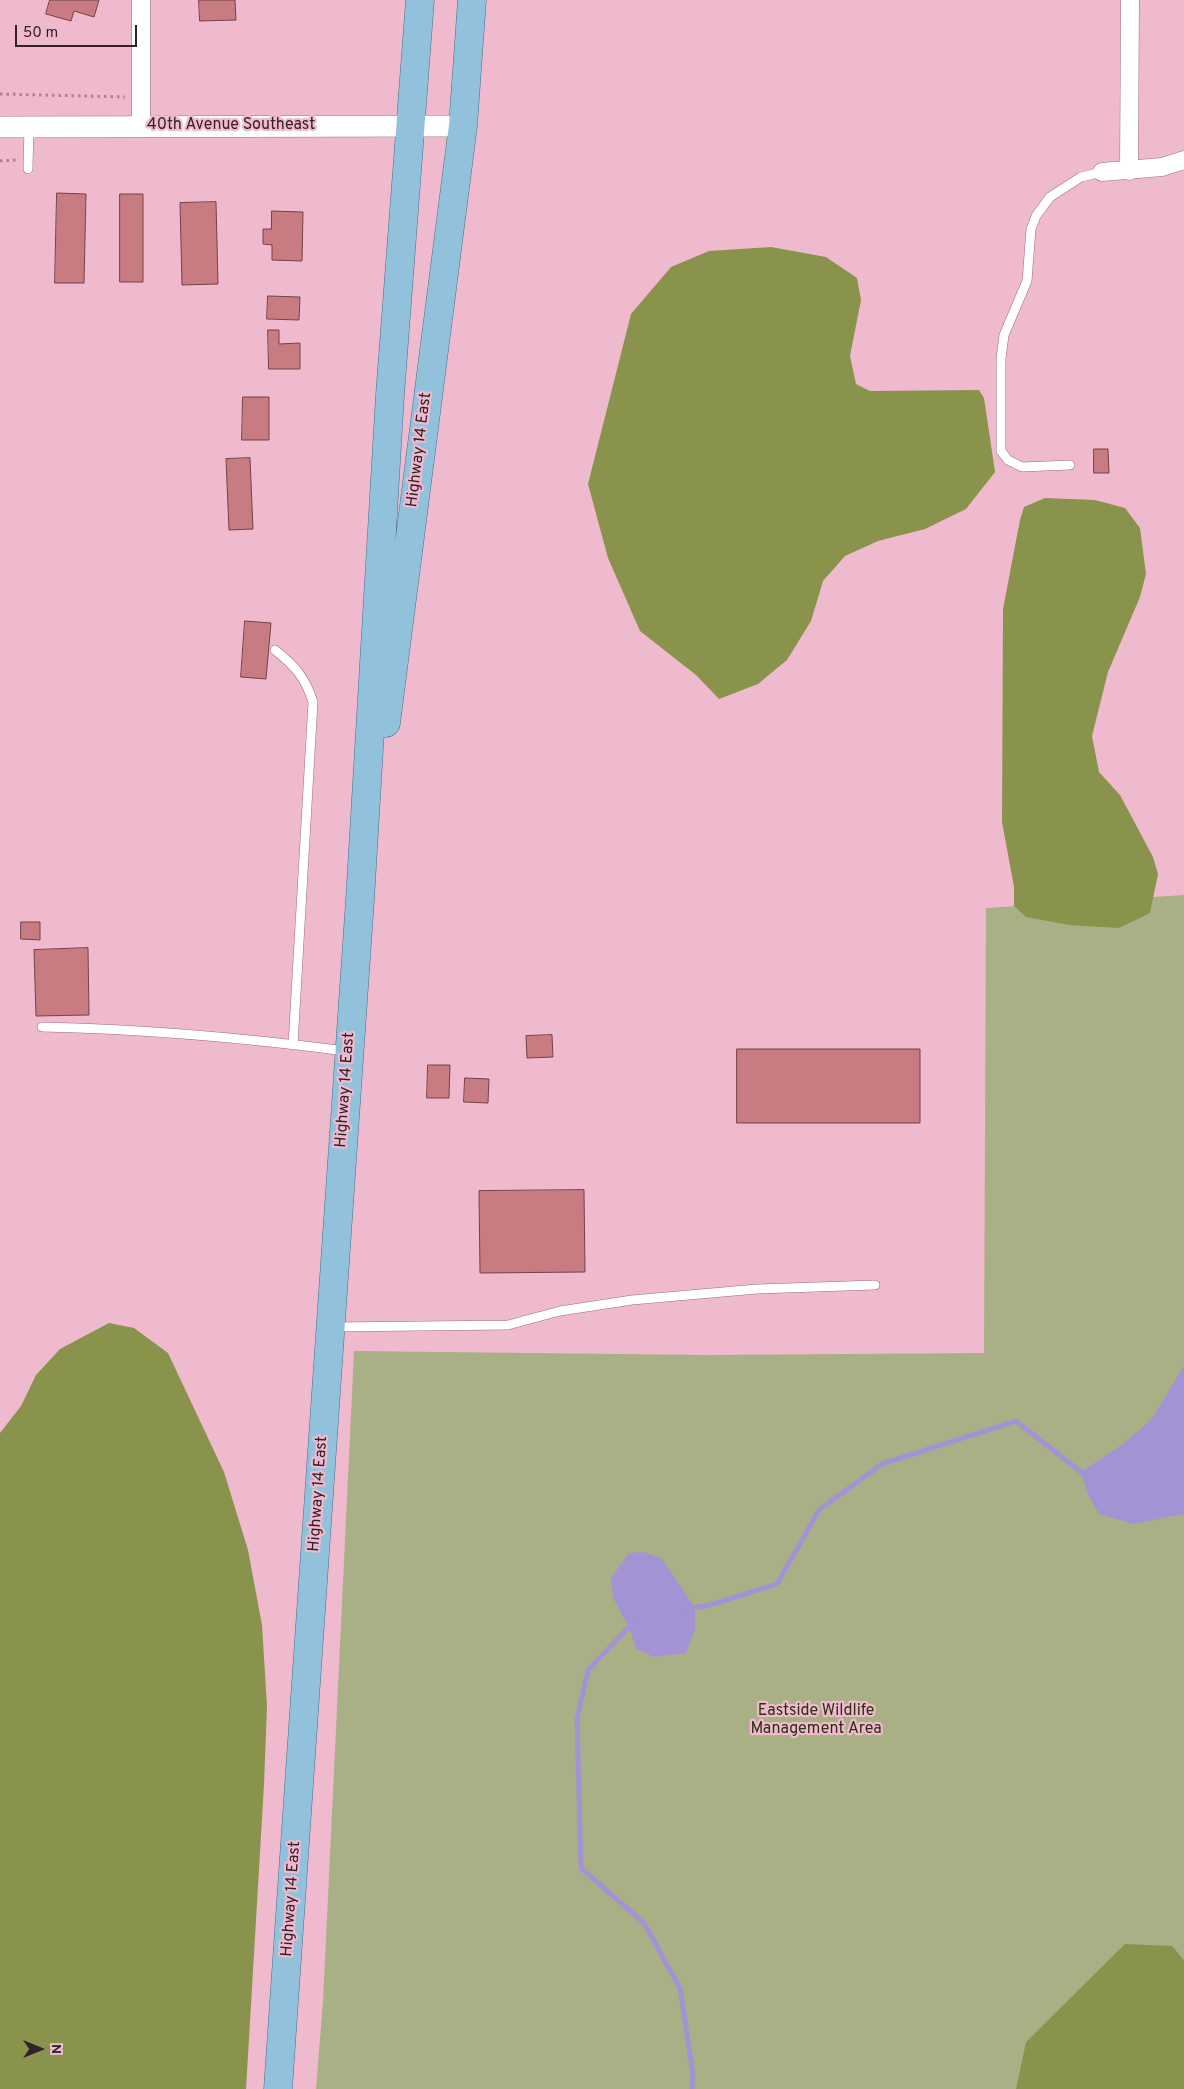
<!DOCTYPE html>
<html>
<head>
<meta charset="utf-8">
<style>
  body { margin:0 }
  #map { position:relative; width:1184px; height:2089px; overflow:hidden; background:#efbacd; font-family:Overpass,sans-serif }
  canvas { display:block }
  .north { position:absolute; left:15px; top:2024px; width:50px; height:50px; -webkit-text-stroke:4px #efbacd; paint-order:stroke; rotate:90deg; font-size:14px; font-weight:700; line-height:20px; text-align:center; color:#342028 }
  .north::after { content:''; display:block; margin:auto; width:18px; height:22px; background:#342028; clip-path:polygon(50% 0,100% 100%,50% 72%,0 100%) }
  .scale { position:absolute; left:15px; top:25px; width:122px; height:22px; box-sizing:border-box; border:2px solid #342028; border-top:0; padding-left:6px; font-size:15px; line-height:18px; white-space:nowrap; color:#342028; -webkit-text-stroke:4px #efbacd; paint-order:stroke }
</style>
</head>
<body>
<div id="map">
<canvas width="1184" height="2089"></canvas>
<div class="north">N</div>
<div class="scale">50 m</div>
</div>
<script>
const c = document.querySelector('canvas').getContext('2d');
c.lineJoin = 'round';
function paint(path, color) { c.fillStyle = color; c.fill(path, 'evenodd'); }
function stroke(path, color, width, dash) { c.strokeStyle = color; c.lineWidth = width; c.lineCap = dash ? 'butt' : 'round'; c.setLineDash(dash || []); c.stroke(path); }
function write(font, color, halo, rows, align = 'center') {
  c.font = font + ' Overpass,sans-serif'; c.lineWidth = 4.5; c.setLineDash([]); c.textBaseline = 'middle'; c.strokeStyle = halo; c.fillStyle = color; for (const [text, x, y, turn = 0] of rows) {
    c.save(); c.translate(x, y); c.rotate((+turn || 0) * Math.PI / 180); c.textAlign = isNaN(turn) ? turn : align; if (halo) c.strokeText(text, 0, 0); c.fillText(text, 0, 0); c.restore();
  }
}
const green = new Path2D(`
  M 1184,895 L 1184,2089 L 316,2089 L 323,2001 L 354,1351 L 707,1355 L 984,1353 L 986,908 Z`);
const forest = new Path2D(`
  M 771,247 L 826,257 L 857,278 L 861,300 L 850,356 L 856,384 L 870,391 L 979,390 L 984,398 L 995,472 L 966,509 L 925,529 L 878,541 L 845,556 L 823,581 L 811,621 L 787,660 L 758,684 L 719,699 L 696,675 L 640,631 L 608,558 L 588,484 L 631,314 L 671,267 L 709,251 Z
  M 1045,498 L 1095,500 L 1125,508 L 1140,528 L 1146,574 L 1140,597 L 1108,672 L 1092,736 L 1099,772 L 1120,795 L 1153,857 L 1158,874 L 1150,913 L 1119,928 L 1069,925 L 1026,917 L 1014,906 L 1014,887 L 1002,822 L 1003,609 L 1020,520 L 1024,507 Z
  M 109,1323 L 134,1328 L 168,1353 L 224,1472 L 248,1550 L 262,1625 L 267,1706 L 264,1785 L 246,2089 L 0,2089 L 0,1433 L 21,1406 L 36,1375 L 60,1349 Z
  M 1125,1944 L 1172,1946 L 1184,1960 L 1184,2089 L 1016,2089 L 1026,2042 Z`);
const water = new Path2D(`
  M 1184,1366 L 1184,1514 L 1133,1524 L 1099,1514 L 1088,1495 L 1081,1472 L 1123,1444 L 1151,1420 Z
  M 644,1552 L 662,1559 L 695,1608 L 695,1630 L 686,1653 L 654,1657 L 636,1649 L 629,1627 L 613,1598 L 611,1578 L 629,1553 Z`);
const stream = new Path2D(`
  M 689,1609 L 710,1605 L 777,1584 L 819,1510 L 882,1464 L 1016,1421 L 1086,1476
  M 633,1623 L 588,1670 L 577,1719 L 581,1868 L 644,1923 L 680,1988 L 693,2073 L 692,2089`);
const building = new Path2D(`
  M 50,0 L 99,0 L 94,17 L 74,11 L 71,21 L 46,14 Z
  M 199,0 L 235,0 L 236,20 L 200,21 Z
  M 57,193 L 86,194 L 84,283 L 55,283 Z
  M 120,194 L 143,194 L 143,282 L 120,282 Z
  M 216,202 L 218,284 L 182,285 L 180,203 Z
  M 272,211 L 303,212 L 302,261 L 272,260 L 272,245 L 263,244 L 263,229 L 271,229 Z
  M 268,296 L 300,297 L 299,320 L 267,319 Z
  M 268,330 L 279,330 L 279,344 L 300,343 L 300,369 L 269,369 Z
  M 243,397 L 269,397 L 269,440 L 242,440 Z
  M 1094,449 L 1108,449 L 1109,473 L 1094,473 Z
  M 250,458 L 253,529 L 229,530 L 226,459 Z
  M 245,621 L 271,623 L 266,679 L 241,677 Z
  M 21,922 L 40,922 L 40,940 L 21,939 Z
  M 88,948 L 89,1015 L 36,1016 L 34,950 Z
  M 552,1035 L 553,1057 L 527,1058 L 526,1036 Z
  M 737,1049 L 920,1049 L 920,1123 L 737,1123 Z
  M 428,1065 L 450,1065 L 449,1098 L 427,1098 Z
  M 465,1078 L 489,1079 L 488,1103 L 464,1102 Z
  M 584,1190 L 585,1272 L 480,1273 L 479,1191 Z`);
const path = new Path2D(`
  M 0,94 L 125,97
  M 0,161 L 17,160`);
const service = new Path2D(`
  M 28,169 L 29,127
  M 1070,465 L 1022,467 L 1008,460 L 1001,451 L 1001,359 L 1004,335 L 1027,281 L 1031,229 L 1036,216 L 1050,197 L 1081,177 L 1102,172
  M 275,650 C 295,666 305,677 313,702 L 293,1045
  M 42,1027 C 144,1029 245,1038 346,1051
  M 334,1327 L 508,1325 L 560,1311 L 632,1300 L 757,1289 L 875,1285`);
const minor = new Path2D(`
  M 141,0 L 141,126
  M 1129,171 L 1130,0
  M 1102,172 L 1162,167 L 1184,160`);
const tertiary = new Path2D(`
  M 0,127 L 463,126`);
const primary = new Path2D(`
  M 386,723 L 463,126 L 472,0
  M 278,2089 L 360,900 L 390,395 L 420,0`);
const streetNames = [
  ["40th Avenue Southeast",231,126],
  ["Highway 14 East",420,450,-83],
  ["Highway 14 East",346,1090,-86],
  ["Highway 14 East",319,1494,-86],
  ["Highway 14 East",292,1899,-86]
];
const parkNames = [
  ["Eastside Wildlife",816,1712],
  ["Management Area",816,1730]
];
paint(green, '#aab086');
paint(forest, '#8a934c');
paint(water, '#a393d5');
stroke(stream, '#a393d5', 5);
paint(building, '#c87b81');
stroke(building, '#724346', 1);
stroke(service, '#9c6d7f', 10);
stroke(minor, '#9c6d7f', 19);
stroke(tertiary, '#9c6d7f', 22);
stroke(primary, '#426f8d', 29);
stroke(path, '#ac8392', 3, [2.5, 4]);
stroke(service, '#fff', 9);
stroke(minor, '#fff', 18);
stroke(tertiary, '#fff', 21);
stroke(primary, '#92c2db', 28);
write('16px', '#342028', '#efbacd', streetNames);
write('16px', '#2c3010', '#efbacd', parkNames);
</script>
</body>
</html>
